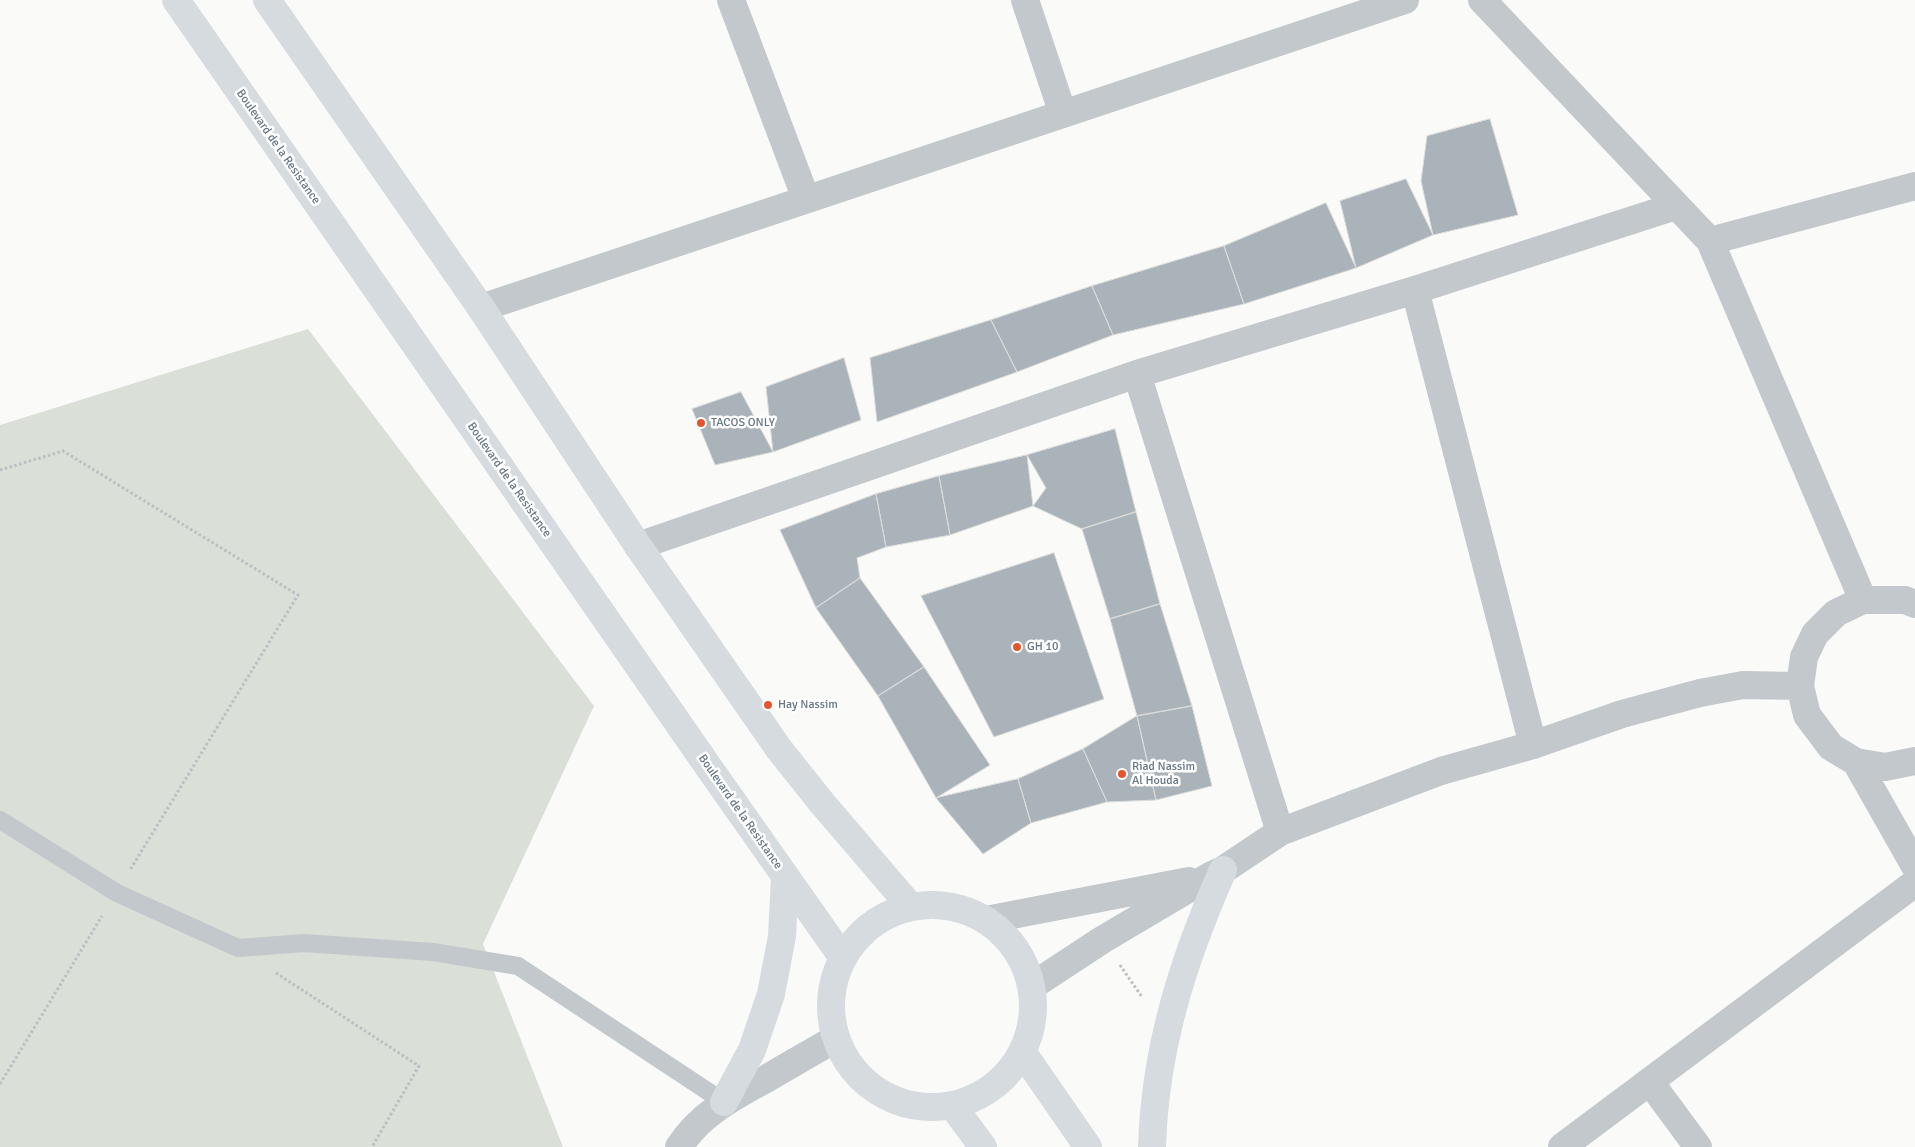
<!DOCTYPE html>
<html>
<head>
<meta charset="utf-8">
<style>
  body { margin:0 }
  canvas { display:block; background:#fafaf8 }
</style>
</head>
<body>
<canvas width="1915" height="1147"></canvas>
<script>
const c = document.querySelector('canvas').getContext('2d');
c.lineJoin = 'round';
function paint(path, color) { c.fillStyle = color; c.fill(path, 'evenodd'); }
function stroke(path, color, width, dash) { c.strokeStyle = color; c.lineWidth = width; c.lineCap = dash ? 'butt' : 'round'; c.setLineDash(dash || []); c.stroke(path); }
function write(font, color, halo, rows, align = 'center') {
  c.font = font + ' Signika,sans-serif'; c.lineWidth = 5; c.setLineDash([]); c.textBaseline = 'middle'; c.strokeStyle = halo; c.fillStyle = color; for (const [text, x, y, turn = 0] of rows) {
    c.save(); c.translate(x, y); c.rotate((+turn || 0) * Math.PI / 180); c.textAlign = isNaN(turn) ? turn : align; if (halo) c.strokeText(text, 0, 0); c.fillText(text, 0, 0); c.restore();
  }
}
const green = new Path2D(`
  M 308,329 L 594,706 L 483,944 L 563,1147 L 0,1147 L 0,425 Z`);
const building = new Path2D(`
  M 1490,119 L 1518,215 L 1433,235 L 1421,181 L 1427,136 Z
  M 1406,179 L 1433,235 L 1356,268 L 1340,201 Z
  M 1326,203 L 1356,268 L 1244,304 L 1224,246 Z
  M 1224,246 L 1244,304 L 1113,335 L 1092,286 Z
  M 1092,286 L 1113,335 L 1017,372 L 991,320 Z
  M 991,320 L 1017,372 L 877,422 L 870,358 Z
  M 844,358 L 861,420 L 773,452 L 766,387 Z
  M 741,392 L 773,452 L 715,465 L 692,409 Z
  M 1115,429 L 1136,512 L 1082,529 L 1033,506 L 1046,488 L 1027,455 Z
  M 1027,455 L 1033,506 L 950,535 L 939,476 Z
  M 939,476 L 950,535 L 886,547 L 876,494 Z
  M 876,494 L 886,547 L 857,558 L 860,578 L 816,608 L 780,530 Z
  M 1136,512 L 1160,604 L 1110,619 L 1082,529 Z
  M 1054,553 L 1104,699 L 994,737 L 921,596 Z
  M 860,578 L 924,667 L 878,696 L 816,608 Z
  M 1160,604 L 1192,706 L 1137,716 L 1110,619 Z
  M 924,667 L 990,765 L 936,798 L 878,696 Z
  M 1192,706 L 1212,786 L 1156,800 L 1137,716 Z
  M 1137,716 L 1156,800 L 1107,802 L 1083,749 Z
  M 1083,749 L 1107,802 L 1031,823 L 1018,779 Z
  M 1018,779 L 1031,823 L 983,854 L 936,798 Z`);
const path = new Path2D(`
  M 0,470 L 63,451 L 298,595 L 130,870
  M 1120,965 L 1142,997
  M 276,973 L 419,1066 L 372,1147
  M 0,1084 L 102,916`);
const lane = new Path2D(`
  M 0,820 L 117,893 L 238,948 L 304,943 L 433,952 L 518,966 L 724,1102`);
const street = new Path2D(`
  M 731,0 L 806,199
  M 1025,0 L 1063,114
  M 1482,0 L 1710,241 L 1863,600
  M 1710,241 L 1915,186
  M 1415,290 L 1533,745
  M 481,308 L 1405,0
  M 1137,374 L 1280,832
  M 638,546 L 1137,374 L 1415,290 L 1676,206
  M 1915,604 L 1905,600 L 1863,600 L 1836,613 L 1815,634 L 1804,657 L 1800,686 L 1807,715 L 1831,747 L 1856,762 L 1885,767 L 1915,761
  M 1856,762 L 1915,866
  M 986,920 L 1189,881
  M 1032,986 L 1102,940 L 1210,876 L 1223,870 L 1280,832 L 1441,771 L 1533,745 L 1622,714 L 1700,693 L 1743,685 L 1800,686
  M 1650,1082 L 1698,1147
  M 679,1147 C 700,1114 733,1097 766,1079 C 789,1065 813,1052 836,1038
  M 1562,1147 L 1915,883`);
const secondary = new Path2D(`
  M 176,0 L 712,772 L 843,958
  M 267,0 L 481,308 L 638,546 L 779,749 L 822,803 L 911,907
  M831 1006a101 101 0 1 1 202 0a101 101 0 1 1-202 0Z
  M 1023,1053 L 1088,1147
  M 724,1102 L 752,1050 L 771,994 L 782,936 L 785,877
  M 952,1105 L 983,1147
  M 1152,1147 C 1155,1048 1183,960 1223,870`);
const markers = [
  [701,423,5,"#e4572e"],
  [1017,647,5,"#e4572e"],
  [768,705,5,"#e4572e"],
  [1122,774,5,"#e4572e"]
];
const streetNames = [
  ["Boulevard de la Resistance",278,147,55],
  ["Boulevard de la Resistance",509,480,55],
  ["Boulevard de la Resistance",740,812,55]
];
const poiNames = [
  ["TACOS ONLY",711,423],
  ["GH 10",1027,647],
  ["Hay Nassim",778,705],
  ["Riad Nassim",1132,767],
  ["Al Houda",1132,781]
];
paint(green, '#dadfd7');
paint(building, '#aab3b9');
stroke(building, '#dcdcda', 1);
stroke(path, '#bbbfc2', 3, [2.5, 2.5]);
stroke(lane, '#c3c8cc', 18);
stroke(street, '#c3c8cc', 28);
stroke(secondary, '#d6dbdf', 28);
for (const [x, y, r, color] of markers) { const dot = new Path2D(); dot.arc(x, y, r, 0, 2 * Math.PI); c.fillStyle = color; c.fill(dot); stroke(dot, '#fff', 2); }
write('12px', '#657683', '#fff', streetNames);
write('12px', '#657683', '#fff', poiNames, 'left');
</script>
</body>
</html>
